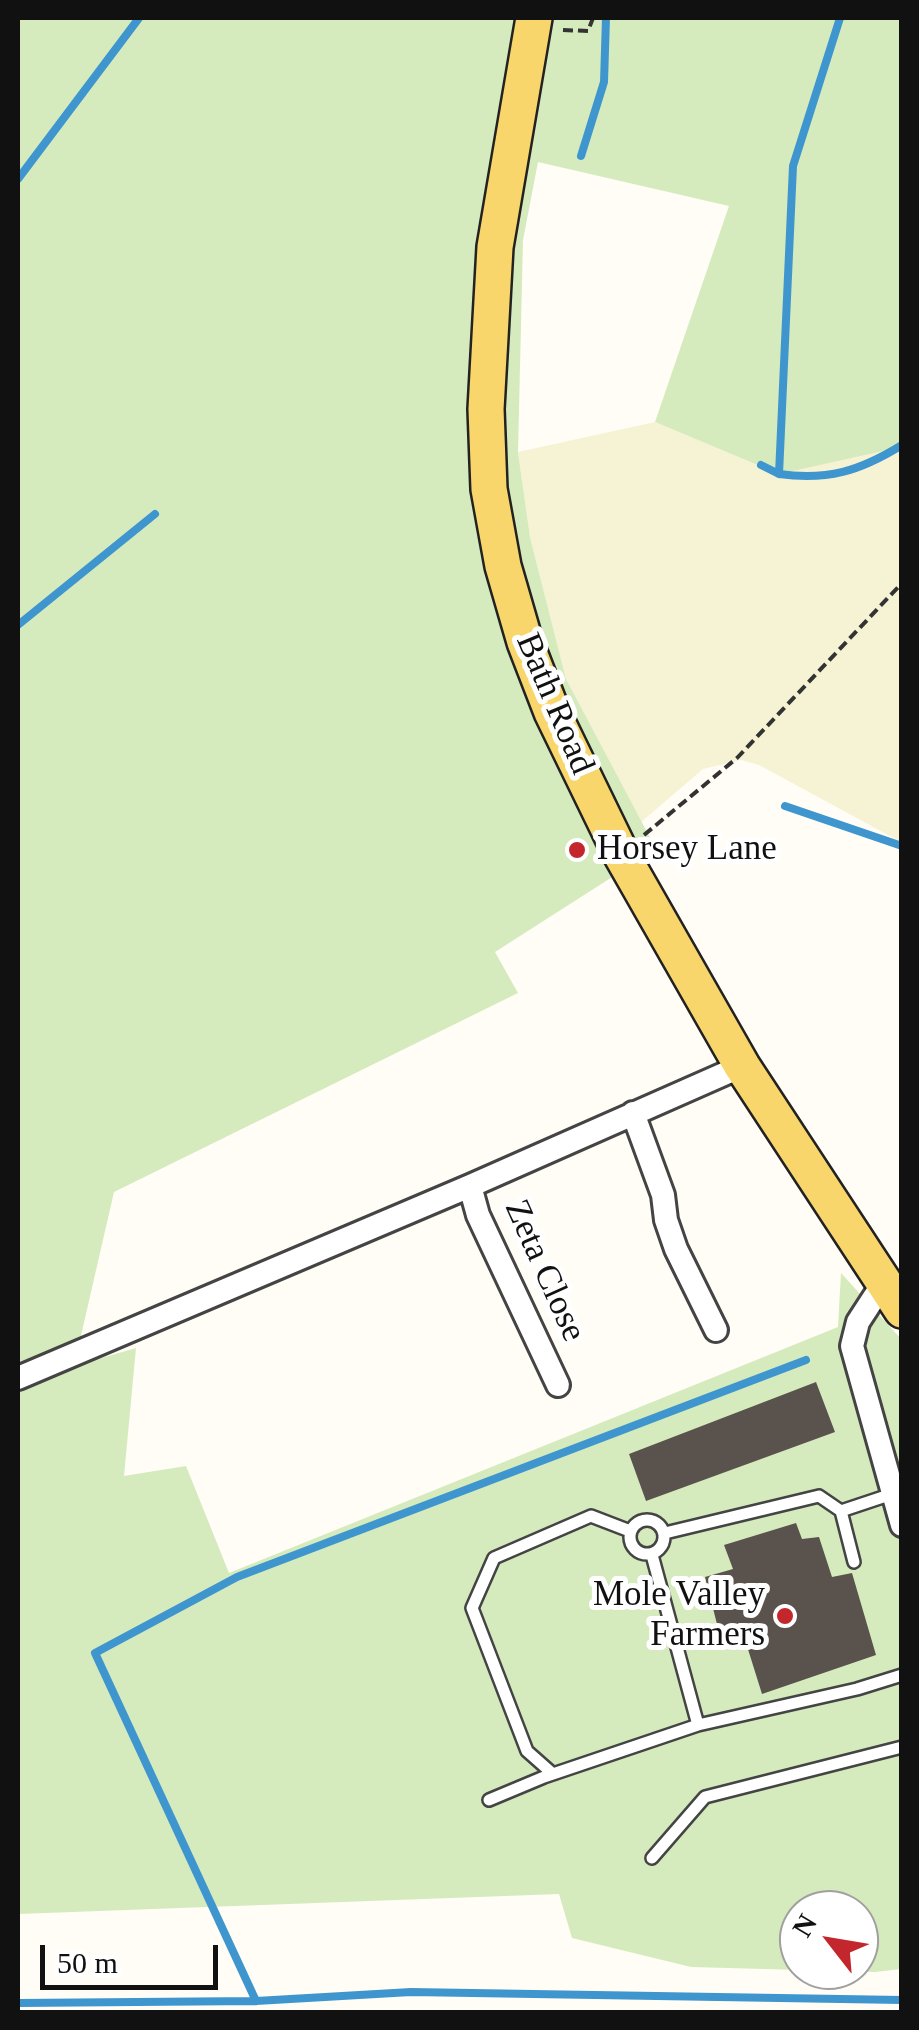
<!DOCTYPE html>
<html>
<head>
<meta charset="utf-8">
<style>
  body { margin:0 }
  #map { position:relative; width:919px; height:2030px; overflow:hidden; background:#fffdf5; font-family:"Times New Roman",serif }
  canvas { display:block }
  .frame { position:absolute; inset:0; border:20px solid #111; pointer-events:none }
  .north { position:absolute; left:779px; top:1890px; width:100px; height:100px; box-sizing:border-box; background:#fff; border:2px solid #a0a0a0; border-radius:50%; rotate:301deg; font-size:28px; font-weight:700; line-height:40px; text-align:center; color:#111 }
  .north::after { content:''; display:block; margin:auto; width:35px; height:45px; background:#c4262e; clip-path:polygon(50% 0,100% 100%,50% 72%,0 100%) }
  .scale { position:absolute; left:40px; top:1945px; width:178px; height:45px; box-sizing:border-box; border:5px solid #111; border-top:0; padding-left:12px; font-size:30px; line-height:35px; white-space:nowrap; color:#111; -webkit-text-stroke:8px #fff; paint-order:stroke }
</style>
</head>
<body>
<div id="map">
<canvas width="919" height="2030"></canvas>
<div class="frame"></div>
<div class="north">N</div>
<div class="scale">50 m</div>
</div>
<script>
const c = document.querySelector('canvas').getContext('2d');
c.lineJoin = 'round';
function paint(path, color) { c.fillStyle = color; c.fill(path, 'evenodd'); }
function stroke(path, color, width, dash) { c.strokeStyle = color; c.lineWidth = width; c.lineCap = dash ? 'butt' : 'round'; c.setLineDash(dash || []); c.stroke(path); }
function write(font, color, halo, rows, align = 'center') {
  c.font = font + ' "Times New Roman",serif'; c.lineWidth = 10; c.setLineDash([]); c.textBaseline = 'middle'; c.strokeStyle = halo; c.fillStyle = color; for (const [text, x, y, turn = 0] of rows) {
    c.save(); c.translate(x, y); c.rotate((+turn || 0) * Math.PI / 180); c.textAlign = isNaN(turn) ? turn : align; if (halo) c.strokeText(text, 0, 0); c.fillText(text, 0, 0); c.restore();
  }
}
const farmland = new Path2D(`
  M 655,422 L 779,474 L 901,437 L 901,842 L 759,765 L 741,760 L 703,769 L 640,823 L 566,679 L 530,537 L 518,452 Z`);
const green = new Path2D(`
  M 18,18 L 901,18 L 901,447 L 779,474 L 655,422 L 729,206 L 538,162 L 523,240 L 518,452 L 530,537 L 566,679 L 656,849 L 495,952 L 518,993 L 114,1192 L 74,1366 L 136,1348 L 124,1476 L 186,1466 L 229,1573 L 838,1327 L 841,1273 L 901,1339 L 901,1969 L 875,1972 L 691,1967 L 572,1938 L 559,1894 L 18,1914 ZM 799,1910 L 859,1910 L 859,1970 L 799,1970 Z`);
const stream = new Path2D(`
  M 581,156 L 604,82 L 606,18
  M 18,179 L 139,18
  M 761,465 L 779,474 L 793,166 L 840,18
  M 779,474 C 827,481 860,471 902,445
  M 18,625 L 155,514
  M 785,806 L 902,846
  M 256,2001 L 95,1653 L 237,1577 L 806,1360
  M 18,2003 L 256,2001 L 411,1992 L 902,2000`);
const building = new Path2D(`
  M 816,1382 L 835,1432 L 646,1501 L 629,1454 Z
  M 796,1523 L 802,1539 L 819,1537 L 832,1577 L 852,1573 L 876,1655 L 762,1694 L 741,1627 L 718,1628 L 705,1577 L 733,1569 L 724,1545 Z`);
const path = new Path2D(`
  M 563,30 L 588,31 L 593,18
  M 644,835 L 737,758 L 902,583`);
const lane = new Path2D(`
  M630 1537a17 17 0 1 1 34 0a17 17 0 1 1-34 0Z
  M 665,1533 L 819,1496 L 841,1511
  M 652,1555 L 698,1725 L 857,1689 L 902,1675
  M 854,1562 L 841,1511 L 892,1494
  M 553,1774 L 527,1751 L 472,1608 L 494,1558 L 591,1516 L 630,1531
  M 489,1800 L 544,1777 L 698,1725
  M 652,1858 L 705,1797 L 902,1747`);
const street = new Path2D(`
  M 633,1113 L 663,1195 L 666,1220 L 676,1249 L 716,1330
  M 470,1186 L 478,1215 L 558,1385
  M 884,1282 L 858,1322 L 852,1346 L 902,1525
  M 18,1378 L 470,1186 L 742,1066`);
const primary = new Path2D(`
  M 534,18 L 495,247 L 486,409 L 489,489 L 503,566 L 525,642 L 552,712 L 621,854 L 742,1066 L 902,1310`);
const markers = [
  [577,850,10,"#c4262e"],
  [785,1616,10,"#c4262e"]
];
const streetNames = [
  ["Bath Road",554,704,67],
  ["Zeta Close",544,1271,66]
];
const poiNames = [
  ["Horsey Lane",597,850],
  ["Mole Valley",765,1596,"right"],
  ["Farmers",765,1636,"right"]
];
paint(farmland, '#f6f3d4');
paint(green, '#d5ebbd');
stroke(stream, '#3f96cf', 8);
paint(building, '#5a524d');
stroke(lane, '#444', 16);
stroke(street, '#444', 28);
stroke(primary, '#222', 40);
stroke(path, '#333', 4, [10, 5]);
stroke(lane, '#fff', 11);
stroke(street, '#fff', 22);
stroke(primary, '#f9d66b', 35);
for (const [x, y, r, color] of markers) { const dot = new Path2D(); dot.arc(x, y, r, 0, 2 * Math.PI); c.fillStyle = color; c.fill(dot); stroke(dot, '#fff', 4); }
write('35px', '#111', '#fff', streetNames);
write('35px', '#111', '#fff', poiNames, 'left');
</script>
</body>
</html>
